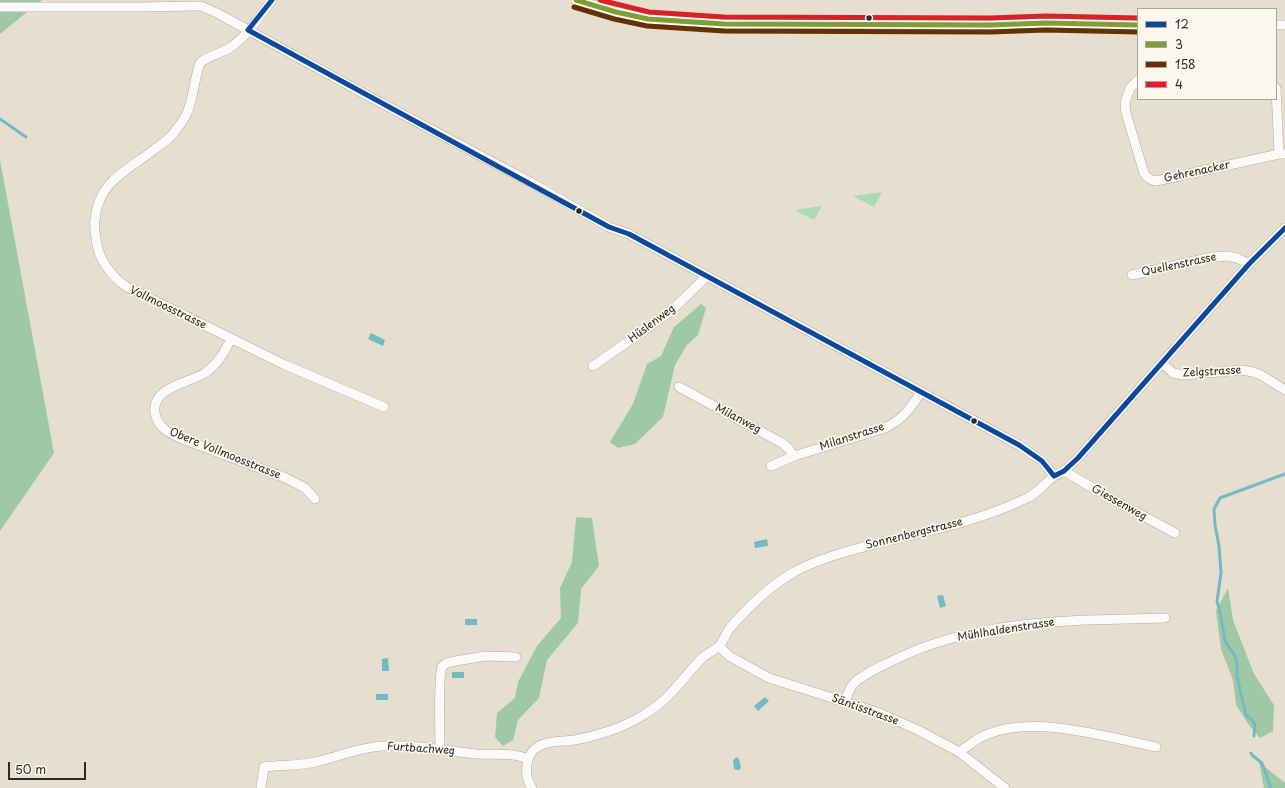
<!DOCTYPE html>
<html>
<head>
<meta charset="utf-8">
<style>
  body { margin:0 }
  #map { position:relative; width:1285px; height:788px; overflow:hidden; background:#e6dece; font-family:"Playpen Sans",sans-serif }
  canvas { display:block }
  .legend { position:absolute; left:1137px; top:8px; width:140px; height:92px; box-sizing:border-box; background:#fbf7ec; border:1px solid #a8a59f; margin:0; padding:5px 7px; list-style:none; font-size:12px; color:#2b2b2b }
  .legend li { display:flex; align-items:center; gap:8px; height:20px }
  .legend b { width:20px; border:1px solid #a8a59f }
  .scale { position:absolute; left:8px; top:762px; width:78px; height:18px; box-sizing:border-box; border:2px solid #2b2b2b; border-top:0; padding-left:5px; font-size:12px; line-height:14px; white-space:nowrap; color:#2b2b2b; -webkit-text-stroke:3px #fbf7ec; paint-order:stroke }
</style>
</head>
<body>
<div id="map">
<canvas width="1285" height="788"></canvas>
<ul class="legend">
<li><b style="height:5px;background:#0d499a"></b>12</li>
<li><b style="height:5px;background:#819d35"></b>3</li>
<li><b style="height:5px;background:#663000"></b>158</li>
<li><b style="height:5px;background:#da2128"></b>4</li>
</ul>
<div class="scale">50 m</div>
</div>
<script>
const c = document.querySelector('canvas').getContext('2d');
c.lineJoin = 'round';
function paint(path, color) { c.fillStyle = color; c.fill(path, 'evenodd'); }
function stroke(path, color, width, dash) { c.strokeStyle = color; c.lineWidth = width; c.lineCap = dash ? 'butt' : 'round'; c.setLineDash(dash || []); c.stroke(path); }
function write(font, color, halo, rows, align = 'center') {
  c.font = font + ' "Playpen Sans",sans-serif'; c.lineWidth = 3.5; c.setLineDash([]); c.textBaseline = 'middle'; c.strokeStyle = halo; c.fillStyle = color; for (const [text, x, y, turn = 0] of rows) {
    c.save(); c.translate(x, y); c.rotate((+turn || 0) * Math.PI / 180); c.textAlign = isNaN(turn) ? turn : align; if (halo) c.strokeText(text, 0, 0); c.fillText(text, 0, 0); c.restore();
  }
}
const green = new Path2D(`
  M 882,192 L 874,207 L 853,196 Z
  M 822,206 L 814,220 L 795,210 Z`);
const forest = new Path2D(`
  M 0,0 L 42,0 L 0,34 Z
  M 0,160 L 54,453 L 0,531 Z
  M 701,304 L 706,308 L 698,335 L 687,345 L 675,365 L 663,417 L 635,444 L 618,448 L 610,442 L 633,404 L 647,364 L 661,356 L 674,327 Z
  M 576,517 L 592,518 L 599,566 L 581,589 L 578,623 L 547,660 L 539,698 L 518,720 L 513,740 L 503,746 L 495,737 L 497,713 L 515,698 L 518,682 L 537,646 L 561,618 L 560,588 L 572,562 Z
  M 1228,588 L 1233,620 L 1254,674 L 1274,705 L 1273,731 L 1260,738 L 1249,725 L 1236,705 L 1233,680 L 1221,649 L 1216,611 Z
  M 1259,762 L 1285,783 L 1285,788 L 1264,788 Z`);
const water = new Path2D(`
  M 371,333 L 385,340 L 383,346 L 368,339 Z
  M 767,539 L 768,546 L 755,548 L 754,542 Z
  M 943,595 L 946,606 L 940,608 L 937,596 Z
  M 465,619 L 477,619 L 477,625 L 465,625 Z
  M 388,658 L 389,671 L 382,671 L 382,659 Z
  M 452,672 L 464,672 L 464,678 L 452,678 Z
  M 376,694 L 388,694 L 388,700 L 376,700 Z
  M 765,697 L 769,701 L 758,711 L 754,706 Z
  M 737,757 L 739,759 L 741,768 L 739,770 L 737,770 L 734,769 L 733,760 Z`);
const stream = new Path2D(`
  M 0,119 L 26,137
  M 1254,736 L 1255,724 L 1252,720 L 1246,715 L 1237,677 L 1237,666 L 1235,656 L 1225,641 L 1221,617 L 1217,601 L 1221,573 L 1219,546 L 1215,525 L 1214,509 L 1220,498 L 1285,474
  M 1251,753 L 1253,756 L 1262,763 L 1271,788`);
const street = new Path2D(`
  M 272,0 C 260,16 248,35 231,47 C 221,54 209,55 200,63 C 194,79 194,97 187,113 C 184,120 177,129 172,135 C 167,141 161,144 155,149 C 128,170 98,181 95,220 C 94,225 95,232 96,238 C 97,257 111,277 127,287 L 283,364 L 384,407
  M 576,0 L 616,12 L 648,19 L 724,24 L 857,24 L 990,25 L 1046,23 L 1138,25
  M 0,7 L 143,7 L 194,6 L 201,6 L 217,13 L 372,98 L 530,182 L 609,227 L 629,234 L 707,276 L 1019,445 L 1042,461 L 1054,476
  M 1276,25 L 1285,25
  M 1138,80 L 1130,88 L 1125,103 L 1126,113 L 1144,173 C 1147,178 1150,180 1156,181 L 1279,154 L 1285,154
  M 1276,88 L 1279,154
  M 1132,275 L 1212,257 L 1228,256 L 1237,258 L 1249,264
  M 231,339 C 224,353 218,364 205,373 C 189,383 151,387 155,413 C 158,427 167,432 180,438 L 286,478 L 305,488 L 315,499
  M 1162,363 L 1173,373 L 1183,375 L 1242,370 L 1253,372 L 1261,375 L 1285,390
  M 593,366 L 670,312 L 707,276
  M 679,387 L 782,443 L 789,449 L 794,456
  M 771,466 L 794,456 L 885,428 C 903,419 910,409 921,392
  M 1064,471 L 1117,502 L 1175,533
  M 719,646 L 729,656 L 740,662 L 769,678 L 877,712 L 918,730 L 959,752 L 1005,788
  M 845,701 C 847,697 849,691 851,687 C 858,676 880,667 892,661 C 975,619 1074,620 1165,618
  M 440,749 C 440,736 438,676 442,667 C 444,664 447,663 450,662 L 485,656 L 516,657
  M 959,752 C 968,746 977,738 988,734 C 1034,715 1108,737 1156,747
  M 261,788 L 264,767 C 281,765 298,766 315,762 C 338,757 360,747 383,746 C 415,744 446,751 477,754 C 493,755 513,752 528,759
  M 532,788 C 524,776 524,754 539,746 C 550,740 563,742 575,740 C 595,736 616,730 633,721 C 646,714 659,706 669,695 C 681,683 691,669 703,657 C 708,653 716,650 720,645 C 724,640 726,633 730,628 C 748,607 770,586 794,572 C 820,558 849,551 878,543 C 928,531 980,521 1027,498 C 1038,493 1044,484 1053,477 C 1057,474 1062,473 1065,470 C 1070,466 1074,462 1078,458 L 1249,264 L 1285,228`);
const bus1 = new Path2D(`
  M 248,30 C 368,96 489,161 609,227 L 629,234 L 1019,445 L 1042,461 L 1054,476
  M 248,30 L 272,0
  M 1054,476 L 1064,471 L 1078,458 L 1249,264 L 1285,228`);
const bus2 = new Path2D(`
  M 576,0 L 616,12 L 648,19 L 724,24 L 990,25 L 1046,23 L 1138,25`);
const bus3 = new Path2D(`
  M 574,7 L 614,19 L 647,26 L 724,31 L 990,32 L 1046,30 L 1138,32`);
const bus4 = new Path2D(`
  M 600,0 L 649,12 L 724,17 L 990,18 L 1046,16 L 1138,18`);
const markers = [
  [869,18,3.5,"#2b2b2b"],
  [579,211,3.5,"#2b2b2b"],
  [974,421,3.5,"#2b2b2b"]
];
const streetNames = [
  ["Gehrenacker",1197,172,-12],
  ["Quellenstrasse",1179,265,-12],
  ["Vollmoosstrasse",168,308,26],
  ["Hüslenweg",652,324,-37],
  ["Zelgstrasse",1212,372,-3],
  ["Milanweg",738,419,28],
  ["Milanstrasse",852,437,-18],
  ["Obere Vollmoosstrasse",225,454,22],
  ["Giessenweg",1119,503,29],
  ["Sonnenbergstrasse",914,534,-14],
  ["Mühlhaldenstrasse",1006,630,-9],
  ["Säntisstrasse",865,710,20],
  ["Furtbachweg",421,749,4]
];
paint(green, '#acdab4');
paint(forest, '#9fc9a6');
paint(water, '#73bac6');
stroke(stream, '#73bac6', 3);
stroke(street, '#b2aca2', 10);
stroke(street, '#fbfaf8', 9);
stroke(bus1, '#0d499a', 5);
stroke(bus2, '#819d35', 5);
stroke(bus3, '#663000', 5);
stroke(bus4, '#da2128', 5);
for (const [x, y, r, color] of markers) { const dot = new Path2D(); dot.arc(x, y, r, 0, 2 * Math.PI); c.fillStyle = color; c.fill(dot); stroke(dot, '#fbf7ec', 1.5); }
write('11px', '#2b2b2b', '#fbf7ec', streetNames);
</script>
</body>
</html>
